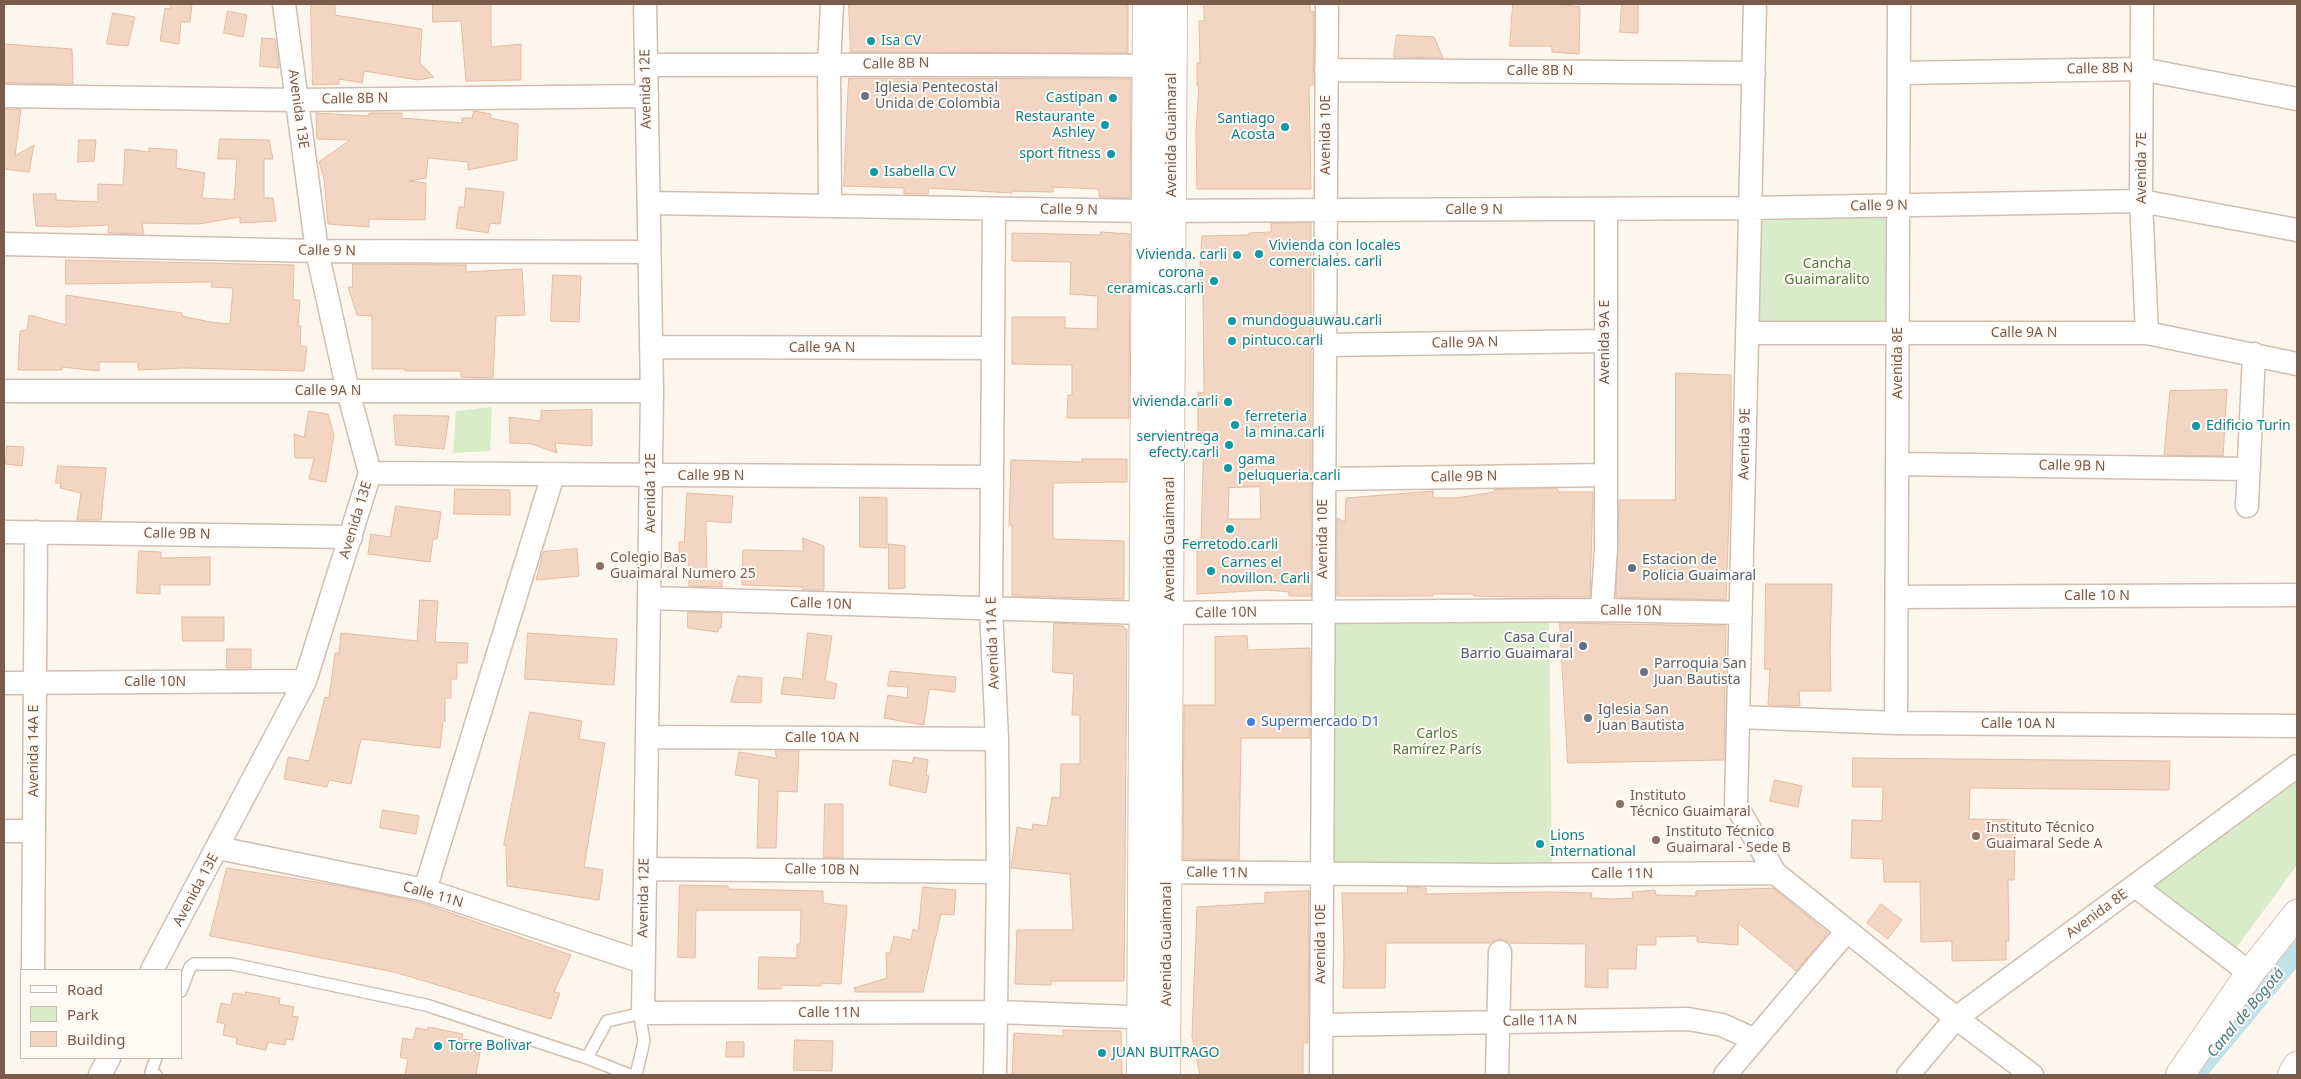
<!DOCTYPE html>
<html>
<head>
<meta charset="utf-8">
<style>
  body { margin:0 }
  #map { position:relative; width:2301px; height:1079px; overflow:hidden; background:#fdf6ec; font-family:"Noto Sans",sans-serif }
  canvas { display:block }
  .frame { position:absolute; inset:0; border:5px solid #7a5c4d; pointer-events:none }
  .legend { position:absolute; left:20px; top:969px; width:162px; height:90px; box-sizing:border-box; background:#fffaf3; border:1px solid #cabbb1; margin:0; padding:6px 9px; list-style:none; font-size:15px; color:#7a5c4d }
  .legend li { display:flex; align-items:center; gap:10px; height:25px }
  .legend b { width:25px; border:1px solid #cabbb1 }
</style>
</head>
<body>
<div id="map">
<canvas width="2301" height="1079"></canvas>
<div class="frame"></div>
<ul class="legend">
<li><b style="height:6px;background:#fff"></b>Road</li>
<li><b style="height:14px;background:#d8ecc9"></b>Park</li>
<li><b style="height:14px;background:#f3d5c3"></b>Building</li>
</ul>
</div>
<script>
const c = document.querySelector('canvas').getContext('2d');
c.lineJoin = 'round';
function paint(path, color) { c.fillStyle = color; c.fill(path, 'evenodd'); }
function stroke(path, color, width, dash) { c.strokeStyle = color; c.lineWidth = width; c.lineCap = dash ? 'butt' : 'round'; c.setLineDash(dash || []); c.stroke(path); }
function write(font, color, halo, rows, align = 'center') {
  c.font = font + ' "Noto Sans",sans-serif'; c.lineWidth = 4; c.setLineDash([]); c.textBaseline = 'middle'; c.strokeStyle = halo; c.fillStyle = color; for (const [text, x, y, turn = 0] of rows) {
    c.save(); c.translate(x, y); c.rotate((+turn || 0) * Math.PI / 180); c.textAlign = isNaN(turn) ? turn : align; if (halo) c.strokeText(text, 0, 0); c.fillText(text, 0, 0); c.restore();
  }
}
const green = new Path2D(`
  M 1888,215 L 1887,326 L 1756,327 L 1758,221 Z
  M 492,407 L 490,451 L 453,453 L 456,411 Z
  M 1549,616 L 1552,865 L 1324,867 L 1321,618 Z
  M 2297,774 L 2297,865 L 2231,955 L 2147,889 Z`);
const canal = new Path2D(`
  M 2194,1075 L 2297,951`);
const building = new Path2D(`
  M 171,4 L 192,4 L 190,22 L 181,22 L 179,44 L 160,41 L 165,8 L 170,9 Z
  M 311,4 L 335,4 L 335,15 L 422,29 L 420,63 L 434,77 L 418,80 L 364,71 L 362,83 L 339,79 L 339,84 L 313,85 Z
  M 433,4 L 491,4 L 491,47 L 521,44 L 521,80 L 466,81 L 461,21 L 433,22 Z
  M 849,4 L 1128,4 L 1128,53 L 851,52 Z
  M 1204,4 L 1310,4 L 1310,11 L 1314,12 L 1313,85 L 1309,85 L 1311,189 L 1197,189 L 1196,132 L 1199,85 L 1197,85 L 1197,63 L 1200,63 L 1199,21 L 1204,21 Z
  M 1513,4 L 1560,4 L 1580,7 L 1579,54 L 1552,52 L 1552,46 L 1510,46 Z
  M 1622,4 L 1638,4 L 1638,33 L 1620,32 Z
  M 228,11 L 247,15 L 243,37 L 224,33 Z
  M 113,13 L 135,17 L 128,46 L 107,44 Z
  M 1397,35 L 1434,37 L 1443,58 L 1394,57 Z
  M 262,38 L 275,39 L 279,68 L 260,66 Z
  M 4,44 L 72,49 L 73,84 L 4,83 Z
  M 849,78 L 1131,79 L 1130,198 L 1099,197 L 1099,189 L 1053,187 L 1053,192 L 1012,191 L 1012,193 L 929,188 L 928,194 L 904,194 L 904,188 L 844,186 Z
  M 4,109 L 21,109 L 15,156 L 34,145 L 29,172 L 4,169 Z
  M 474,111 L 491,114 L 490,118 L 518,124 L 517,160 L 468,170 L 468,162 L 428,158 L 426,178 L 409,181 L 426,183 L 425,220 L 369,219 L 369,227 L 328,224 L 324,178 L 319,162 L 350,140 L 317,139 L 316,113 L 369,116 L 369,113 L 402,113 L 402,118 L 462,123 L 462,118 L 472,118 Z
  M 220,139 L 269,140 L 273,159 L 264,159 L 264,198 L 273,198 L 276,221 L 240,223 L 240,217 L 199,224 L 142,223 L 144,234 L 108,233 L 109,225 L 69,227 L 36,226 L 33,194 L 56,194 L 56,200 L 98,202 L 98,184 L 123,185 L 125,149 L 149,152 L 149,148 L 177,150 L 176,168 L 205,173 L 202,198 L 234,200 L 237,159 L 218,159 Z
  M 79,140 L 96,140 L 94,161 L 78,162 Z
  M 466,188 L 504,192 L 500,224 L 490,223 L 488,233 L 456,228 L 459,207 L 464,207 Z
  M 1311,223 L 1311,596 L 1289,596 L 1289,592 L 1266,590 L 1197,594 L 1197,540 L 1201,540 L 1204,436 L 1198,436 L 1198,392 L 1204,393 L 1203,290 L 1200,290 L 1200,264 L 1202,236 L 1249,235 L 1249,233 L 1271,232 L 1271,224 ZM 1260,487 L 1261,519 L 1228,519 L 1229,488 Z
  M 1101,232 L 1130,234 L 1129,418 L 1067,418 L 1068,395 L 1072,395 L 1072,365 L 1012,364 L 1012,317 L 1065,317 L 1065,328 L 1097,329 L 1098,296 L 1070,294 L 1071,262 L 1012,261 L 1012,233 L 1100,235 Z
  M 66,260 L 294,265 L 293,300 L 300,300 L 298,326 L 301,326 L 300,346 L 307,347 L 304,371 L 184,368 L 138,370 L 138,362 L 99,362 L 99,371 L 62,367 L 62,370 L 18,370 L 20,331 L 27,330 L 29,315 L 66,325 L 66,295 L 182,313 L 182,316 L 210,322 L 230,324 L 233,288 L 211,287 L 212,282 L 66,284 Z
  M 353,264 L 466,265 L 466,272 L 522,269 L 525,315 L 496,316 L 493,378 L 461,377 L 461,371 L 405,371 L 405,369 L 372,369 L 372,316 L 357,315 L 348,287 L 352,287 Z
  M 553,275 L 581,276 L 579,322 L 551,321 Z
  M 1676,373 L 1731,375 L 1731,457 L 1726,600 L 1616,597 L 1619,500 L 1675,500 Z
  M 2227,390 L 2223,456 L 2164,455 L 2170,391 Z
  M 592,410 L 592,446 L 555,443 L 557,453 L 532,444 L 510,443 L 509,417 L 541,421 L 541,411 Z
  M 309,411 L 328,414 L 334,435 L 326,482 L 309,479 L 314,458 L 295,458 L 294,434 L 304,437 Z
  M 394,415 L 449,416 L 444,449 L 396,445 Z
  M 7,446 L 24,447 L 22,466 L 6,464 Z
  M 1082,459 L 1127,459 L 1127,482 L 1053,483 L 1053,539 L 1124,541 L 1124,599 L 1012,596 L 1012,525 L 1009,525 L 1011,460 L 1082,462 Z
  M 58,466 L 106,468 L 101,520 L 77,520 L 81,493 L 60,488 L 61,483 L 56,483 Z
  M 455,489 L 510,490 L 510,515 L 454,514 Z
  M 1557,489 L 1558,492 L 1593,492 L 1590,597 L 1514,597 L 1474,596 L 1474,594 L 1433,594 L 1433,596 L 1337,596 L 1337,518 L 1345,522 L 1346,498 L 1433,491 L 1433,498 L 1456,498 L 1494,492 L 1494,490 Z
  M 687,493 L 733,496 L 731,523 L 706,521 L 707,573 L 722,573 L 722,587 L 689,586 L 689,562 L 679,562 L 679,542 L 684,542 Z
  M 860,497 L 887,498 L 887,548 L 860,547 Z
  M 396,506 L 441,512 L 437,539 L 433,539 L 430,562 L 368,554 L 371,534 L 390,537 Z
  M 803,538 L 824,546 L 824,590 L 803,590 L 803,587 L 742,585 L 743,550 L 803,551 Z
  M 889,544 L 905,546 L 905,588 L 889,589 Z
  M 577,549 L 579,576 L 536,580 L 543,552 Z
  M 139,551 L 161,552 L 161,558 L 210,557 L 210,585 L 160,585 L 160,594 L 137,593 Z
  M 1766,584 L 1832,584 L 1830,648 L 1831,691 L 1799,691 L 1800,706 L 1768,705 L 1770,669 L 1765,669 Z
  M 420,600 L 438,601 L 435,642 L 468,643 L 467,663 L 457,663 L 457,679 L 451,679 L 451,698 L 445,698 L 445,721 L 443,721 L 440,748 L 361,739 L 351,784 L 329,780 L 327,787 L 284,779 L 288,757 L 309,761 L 325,697 L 329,698 L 335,653 L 339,653 L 341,633 L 417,641 Z
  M 688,612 L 722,613 L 721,628 L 719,628 L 718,632 L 688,628 Z
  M 182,617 L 224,617 L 224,641 L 183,641 Z
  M 1054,623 L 1124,626 L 1124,629 L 1127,629 L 1124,981 L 1051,981 L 1051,985 L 1015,984 L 1017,930 L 1073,930 L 1070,874 L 1011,868 L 1017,827 L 1032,830 L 1033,824 L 1047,826 L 1052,797 L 1060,798 L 1061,764 L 1080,764 L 1080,715 L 1072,715 L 1074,674 L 1053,672 Z
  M 1560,623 L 1726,626 L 1724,760 L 1568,763 Z
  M 528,633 L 617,639 L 614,685 L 525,679 Z
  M 808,633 L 832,636 L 825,681 L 837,684 L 834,699 L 781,694 L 784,677 L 802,679 Z
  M 1247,636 L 1248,650 L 1310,648 L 1310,738 L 1241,738 L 1239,860 L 1183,859 L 1184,705 L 1215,705 L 1215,637 Z
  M 227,649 L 251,649 L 251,668 L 227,668 Z
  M 890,671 L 956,677 L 955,692 L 929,689 L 924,725 L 884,718 L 888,695 L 907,698 L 908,687 L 888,686 Z
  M 738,676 L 762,678 L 761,703 L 731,702 Z
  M 530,712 L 582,721 L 579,739 L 605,743 L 584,867 L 603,870 L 599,900 L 507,886 L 506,845 L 504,845 Z
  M 776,751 L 799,751 L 797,792 L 778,791 L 776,848 L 757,848 L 759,779 L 735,775 L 739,752 L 776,758 Z
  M 914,757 L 928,760 L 926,775 L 929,776 L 926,793 L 889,785 L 893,760 L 912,763 Z
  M 1853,758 L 2170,761 L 2169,790 L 1970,788 L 1969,819 L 2016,820 L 2014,880 L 2008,880 L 2009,941 L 2006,941 L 2006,960 L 1952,961 L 1952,941 L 1921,942 L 1920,882 L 1884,882 L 1883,859 L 1851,858 L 1852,820 L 1882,821 L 1883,787 L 1853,787 Z
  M 1775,780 L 1802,786 L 1798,807 L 1770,801 Z
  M 825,804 L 843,804 L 843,858 L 824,857 Z
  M 383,810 L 419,816 L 416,834 L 380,828 Z
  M 227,868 L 341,886 L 422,903 L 571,955 L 554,992 L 560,993 L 551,1019 L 394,972 L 210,936 Z
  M 680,885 L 728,886 L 728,889 L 823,891 L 823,903 L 847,906 L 841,984 L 821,983 L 821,986 L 781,985 L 781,989 L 758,989 L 759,957 L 797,958 L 797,944 L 800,944 L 801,910 L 696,910 L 695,958 L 678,957 Z
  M 923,887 L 956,890 L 954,915 L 941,914 L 923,992 L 855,992 L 854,988 L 887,978 L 886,953 L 890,953 L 894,936 L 911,940 L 913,929 L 918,931 Z
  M 1408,887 L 1426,888 L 1426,894 L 1549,892 L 1592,893 L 1591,898 L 1613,899 L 1633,898 L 1632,892 L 1655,890 L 1656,895 L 1696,896 L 1696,891 L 1773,888 L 1828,933 L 1796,971 L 1738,923 L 1738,945 L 1697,942 L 1697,936 L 1656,937 L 1656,945 L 1637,945 L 1636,969 L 1608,969 L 1608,988 L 1585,987 L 1586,944 L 1509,943 L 1500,939 L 1490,943 L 1386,943 L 1385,988 L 1343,988 L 1344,953 L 1342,893 L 1407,893 Z
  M 1309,891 L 1308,1043 L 1303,1043 L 1303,1075 L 1200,1075 L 1192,1037 L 1197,907 L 1265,903 L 1265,893 Z
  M 1881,904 L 1902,920 L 1888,939 L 1867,923 Z
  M 246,992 L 280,998 L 279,1004 L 294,1007 L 292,1016 L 298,1017 L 293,1040 L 286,1039 L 285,1045 L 268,1042 L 266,1050 L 236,1044 L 237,1038 L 223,1035 L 225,1024 L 217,1022 L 221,1003 L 231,1005 L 233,993 L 245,995 Z
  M 428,1027 L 463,1034 L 462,1039 L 476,1041 L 474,1051 L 480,1052 L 476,1075 L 405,1075 L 408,1059 L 400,1057 L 403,1038 L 413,1040 L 416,1028 L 428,1030 Z
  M 1063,1030 L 1121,1031 L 1122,1075 L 1012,1075 L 1014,1033 L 1063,1036 Z
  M 795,1040 L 833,1041 L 832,1071 L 794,1070 Z
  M 727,1042 L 744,1042 L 744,1057 L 726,1057 Z`);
const lane = new Path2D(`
  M 181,991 L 190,967 L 194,964 L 232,964 L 426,1005 L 587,1058 L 630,1075
  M 587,1058 L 607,1021 L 643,1013 L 641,1023 L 644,1041 L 636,1075
  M 156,1075 L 151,1072 L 156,1058`);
const street = new Path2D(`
  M 645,4 L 652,391 L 643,1013 L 997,1012 L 1157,1018
  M 1755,4 L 1736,805 L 1775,873
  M 2142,4 L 2141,201 L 2147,333
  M 646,65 C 813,65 980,64 1147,66
  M 1326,70 L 1754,73
  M 1899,73 L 2141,69 L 2297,99
  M 4,96 L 297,100 L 647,96
  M 649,203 L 1145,211 L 1750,208 L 2141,201 L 2297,230
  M 830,204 L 829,66 L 832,4
  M 994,210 L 991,609 L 997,739 L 998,872 L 995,1075
  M 4,244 L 317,251 L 649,252
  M 1747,333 L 2147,333 L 2297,364
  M 1324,345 L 1605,341
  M 651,347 L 993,348
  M 4,391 L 652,391
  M 1897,464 L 2247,469
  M 370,473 L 992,477
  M 1324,479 L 1605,475
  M 2247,506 L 2254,354
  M 4,532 L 351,537
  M 1897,597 L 2297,595
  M 651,598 L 1143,613 L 1602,610 L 1741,613
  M 1602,610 L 1606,548 L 1606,209
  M 4,683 L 305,681
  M 1739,717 L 1896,723 L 2297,726
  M 1896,723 L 1899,4
  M 648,737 L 997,739
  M 4,831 L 34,831
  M 218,848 L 425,890 L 643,962
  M 645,869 L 998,872
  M 1150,872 L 1500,875 L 1775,873 L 1956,1018 L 2032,1075
  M 2135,886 L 2250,973
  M 425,890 L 553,475
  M 33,970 L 36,532
  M 152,970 L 305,681 L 370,473 L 348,391 L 317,251 L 284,4
  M 1322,1025 L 1688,1019 L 1722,1025 L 1755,1040
  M 100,1075 L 109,1058
  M 1321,1075 L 1327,4
  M 1497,1075 L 1500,952
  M 1725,1075 L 1846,932
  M 1908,1075 L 1956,1018 L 2297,766`);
const secondary = new Path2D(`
  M 1141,1075 L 1147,4
  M 1166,1075 L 1173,4
  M 2180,1075 L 2250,973 L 2297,914
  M 2292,1075 L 2297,1066`);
const markers = [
  [871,41,5,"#0f9aa8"],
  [865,96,5,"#6b7280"],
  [1113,98,5,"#0f9aa8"],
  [1105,125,5,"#0f9aa8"],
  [1285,127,5,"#0f9aa8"],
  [1111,154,5,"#0f9aa8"],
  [874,172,5,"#0f9aa8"],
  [1259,254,5,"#0f9aa8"],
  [1237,255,5,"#0f9aa8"],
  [1214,281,5,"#0f9aa8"],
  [1232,321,5,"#0f9aa8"],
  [1232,341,5,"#0f9aa8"],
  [1228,402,5,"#0f9aa8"],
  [1235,425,5,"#0f9aa8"],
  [2196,426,5,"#0f9aa8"],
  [1229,445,5,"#0f9aa8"],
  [1228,468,5,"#0f9aa8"],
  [1230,529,5,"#0f9aa8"],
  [600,566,5,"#8d6e63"],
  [1632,568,5,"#5c6f8a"],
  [1211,571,5,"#0f9aa8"],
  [1583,646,5,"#5c6f8a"],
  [1644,672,5,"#6b7280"],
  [1588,718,5,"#6b7280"],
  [1251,722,5,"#3f7fe0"],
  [1620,804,5,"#8d6e63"],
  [1976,836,5,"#8d6e63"],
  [1656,840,5,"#8d6e63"],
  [1540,844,5,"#0f9aa8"],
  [438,1046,5,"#0f9aa8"],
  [1102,1053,5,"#0f9aa8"]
];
const cultureNames = [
  ["Isa CV",881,41],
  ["Castipan",1103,98,"right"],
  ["Restaurante",1095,117,"right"],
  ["Ashley",1095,133,"right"],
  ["Santiago",1275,119,"right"],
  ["Acosta",1275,135,"right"],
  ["sport fitness",1101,154,"right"],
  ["Isabella CV",884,172],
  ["Vivienda con locales",1269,246],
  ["comerciales. carli",1269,262],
  ["Vivienda. carli",1227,255,"right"],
  ["corona",1204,273,"right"],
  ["ceramicas.carli",1204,289,"right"],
  ["mundoguauwau.carli",1242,321],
  ["pintuco.carli",1242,341],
  ["vivienda.carli",1218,402,"right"],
  ["ferreteria",1245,417],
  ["la mina.carli",1245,433],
  ["Edificio Turin",2206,426],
  ["servientrega",1219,437,"right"],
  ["efecty.carli",1219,453,"right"],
  ["gama",1238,460],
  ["peluqueria.carli",1238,476],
  ["Ferretodo.carli",1230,545,"center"],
  ["Carnes el",1221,563],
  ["novillon. Carli",1221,579],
  ["Lions",1550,836],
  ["International",1550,852],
  ["Torre Bolivar",448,1046],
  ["JUAN BUITRAGO",1112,1053]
];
const streetNames = [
  ["Calle 8B N",896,64,-1],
  ["Calle 8B N",2100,69,-1],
  ["Calle 8B N",1540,71],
  ["Avenida 12E",646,89,-91],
  ["Calle 8B N",355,99,-1],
  ["Avenida 13E",298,109,82],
  ["Avenida Guaimaral",1172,135,-90],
  ["Avenida 10E",1326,135,-90],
  ["Avenida 7E",2142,168,-90],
  ["Calle 9 N",1879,206,-1],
  ["Calle 9 N",1069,210,1],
  ["Calle 9 N",1474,210],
  ["Calle 9 N",327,251,1],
  ["Calle 9A N",2024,333],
  ["Avenida 9A E",1605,342,-90],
  ["Calle 9A N",1465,343,-1],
  ["Calle 9A N",822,348],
  ["Avenida 8E",1898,363,-90],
  ["Calle 9A N",328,391],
  ["Avenida 9E",1745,444,-89],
  ["Calle 9B N",2072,466,1],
  ["Calle 9B N",711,476],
  ["Calle 9B N",1464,477,-1],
  ["Avenida 12E",651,493,-90],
  ["Avenida 13E",356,520,-73],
  ["Calle 9B N",177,534,1],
  ["Avenida Guaimaral",1170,539,-90],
  ["Avenida 10E",1323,539,-90],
  ["Calle 10 N",2097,596],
  ["Calle 10N",821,604,2],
  ["Calle 10N",1631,611,1],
  ["Calle 10N",1226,613,-1],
  ["Avenida 11A E",993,643,-92],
  ["Calle 10N",155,682],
  ["Calle 10A N",2018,724],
  ["Calle 10A N",822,738],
  ["Avenida 14A E",34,751,-90],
  ["Calle 10B N",822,870,1],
  ["Calle 11N",1217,873,1],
  ["Calle 11N",1622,874],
  ["Avenida 13E",196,890,-62],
  ["Calle 11N",433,895,16],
  ["Avenida 12E",644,898,-89],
  ["Avenida 8E",2097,914,-36],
  ["Avenida Guaimaral",1167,944,-90],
  ["Avenida 10E",1321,944,-90],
  ["Calle 11N",829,1013],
  ["Calle 11A N",1540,1021,-1]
];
const worshipNames = [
  ["Iglesia Pentecostal",875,88],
  ["Unida de Colombia",875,104],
  ["Parroquia San",1654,664],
  ["Juan Bautista",1654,680],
  ["Iglesia San",1598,710],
  ["Juan Bautista",1598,726]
];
const parkNames = [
  ["Cancha",1827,264],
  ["Guaimaralito",1827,280],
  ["Carlos",1437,734],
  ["Ramírez París",1437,750]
];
const educationNames = [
  ["Colegio Bas",610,558],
  ["Guaimaral Numero 25",610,574],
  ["Instituto",1630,796],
  ["Técnico Guaimaral",1630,812],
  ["Instituto Técnico",1986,828],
  ["Guaimaral Sede A",1986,844],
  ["Instituto Técnico",1666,832],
  ["Guaimaral - Sede B",1666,848]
];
const serviceNames = [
  ["Estacion de",1642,560],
  ["Policia Guaimaral",1642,576],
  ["Casa Cural",1573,638,"right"],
  ["Barrio Guaimaral",1573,654,"right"]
];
const shopNames = [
  ["Supermercado D1",1261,722]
];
const waterNames = [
  ["Canal de Bogotá",2246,1013,-50]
];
paint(green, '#d8ecc9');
stroke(canal, '#bfe3e8', 21);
paint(building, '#f3d5c3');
stroke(building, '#e6bba3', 1);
stroke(lane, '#d1beb0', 14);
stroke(street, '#d1beb0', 25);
stroke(secondary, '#d6c0b0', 30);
stroke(lane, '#fff', 11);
stroke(street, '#fff', 22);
stroke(secondary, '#fff', 28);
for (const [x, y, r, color] of markers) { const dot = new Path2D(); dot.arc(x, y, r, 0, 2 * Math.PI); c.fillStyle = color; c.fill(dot); stroke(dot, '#fffaf3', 2); }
write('14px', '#0d838f', '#fffaf3', cultureNames, 'left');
write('14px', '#7a5c4d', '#fffaf3', streetNames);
write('14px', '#5b616d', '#fffaf3', worshipNames, 'left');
write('14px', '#537a41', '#fffaf3', parkNames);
write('14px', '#785e54', '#fffaf3', educationNames, 'left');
write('14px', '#4e5e75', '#fffaf3', serviceNames, 'left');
write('14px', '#366cbe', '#fffaf3', shopNames, 'left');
write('italic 15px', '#437c86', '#fffaf3', waterNames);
</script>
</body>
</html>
